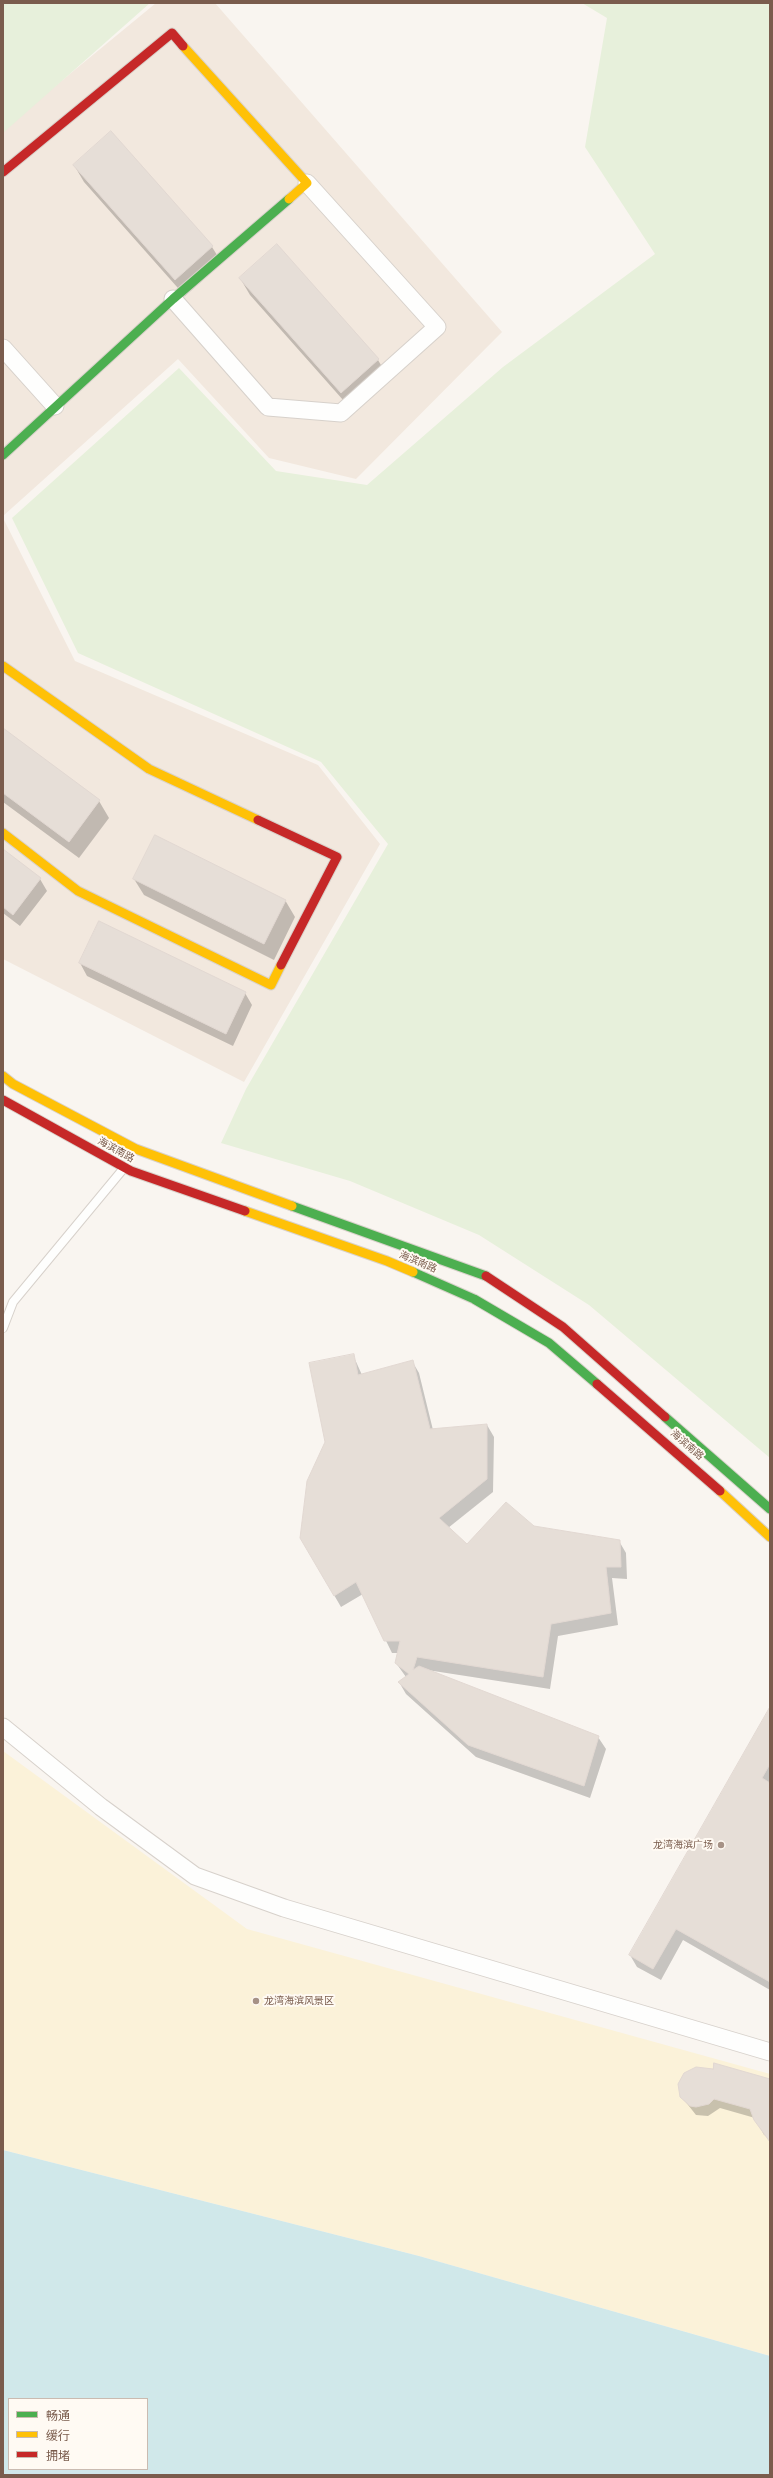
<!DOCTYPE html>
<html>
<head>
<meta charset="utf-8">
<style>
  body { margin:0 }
  #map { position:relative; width:773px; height:2478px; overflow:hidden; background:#f9f5f0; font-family:Montserrat,"Noto Sans SC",sans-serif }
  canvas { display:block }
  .frame { position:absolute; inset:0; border:4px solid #7a5c4d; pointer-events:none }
  .legend { position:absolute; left:8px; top:2398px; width:140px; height:72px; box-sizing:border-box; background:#fffaf3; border:1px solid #cabbb1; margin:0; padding:5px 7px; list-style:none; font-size:12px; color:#7a5c4d }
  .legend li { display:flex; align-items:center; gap:8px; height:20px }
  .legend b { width:20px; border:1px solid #cabbb1 }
</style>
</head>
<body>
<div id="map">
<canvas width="773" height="2478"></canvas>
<div class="frame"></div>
<ul class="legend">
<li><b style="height:5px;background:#4caf50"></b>畅通</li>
<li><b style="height:5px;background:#ffc107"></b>缓行</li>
<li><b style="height:5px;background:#c62828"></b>拥堵</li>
</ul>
</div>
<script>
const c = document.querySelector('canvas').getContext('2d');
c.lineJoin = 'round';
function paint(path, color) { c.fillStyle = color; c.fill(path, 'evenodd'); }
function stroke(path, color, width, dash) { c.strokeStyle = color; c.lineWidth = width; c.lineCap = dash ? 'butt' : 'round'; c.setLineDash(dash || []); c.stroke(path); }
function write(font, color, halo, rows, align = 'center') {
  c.font = font + ' Montserrat,"Noto Sans SC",sans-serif'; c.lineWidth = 4; c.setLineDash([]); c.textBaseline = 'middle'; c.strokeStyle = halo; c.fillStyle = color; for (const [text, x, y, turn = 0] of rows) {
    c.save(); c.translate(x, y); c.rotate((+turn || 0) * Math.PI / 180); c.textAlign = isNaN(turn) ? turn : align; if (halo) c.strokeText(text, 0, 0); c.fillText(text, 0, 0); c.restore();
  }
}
const residential = new Path2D(`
  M 156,3 L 215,3 L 502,332 L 356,479 L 269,458 L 178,359 L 3,516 L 3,129 Z
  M 3,518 L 75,661 L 318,765 L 380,844 L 244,1082 L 3,959 Z`);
const green = new Path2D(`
  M 3,3 L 150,3 L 3,133 Z
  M 582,3 L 770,3 L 770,1458 L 589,1305 L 479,1235 L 350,1181 L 221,1143 L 246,1089 L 388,844 L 321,762 L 78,653 L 12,518 L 179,368 L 276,471 L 367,485 L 503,367 L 655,254 L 585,147 L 607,18 Z`);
const sand = new Path2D(`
  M 3,1751 L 247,1929 L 770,2074 L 770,2356 L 419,2256 L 3,2150 Z`);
const water = new Path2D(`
  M 3,2150 L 419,2256 L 770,2356 L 770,2475 L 3,2475 ZM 9,2399 L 147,2399 L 147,2469 L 9,2469 Z`);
const shadow = new Path2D(`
  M 74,165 L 212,247 L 222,263 L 185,296 L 84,182 Z
  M 240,278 L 378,360 L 388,377 L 351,409 L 250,295 Z
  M 3,730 L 99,801 L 109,818 L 79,858 L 3,802 Z
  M 3,850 L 40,879 L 47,891 L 20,926 L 3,913 Z
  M 134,879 L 285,900 L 295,917 L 274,960 L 144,895 Z
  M 99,922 L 245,993 L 252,1005 L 233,1046 L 87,976 L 80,963 Z
  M 353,1355 L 362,1375 L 412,1361 L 419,1373 L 433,1430 L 487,1425 L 494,1437 L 493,1492 L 448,1528 L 467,1546 L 533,1527 L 619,1541 L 626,1553 L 627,1579 L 612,1578 L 618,1625 L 558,1636 L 550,1689 L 427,1670 L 598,1737 L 606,1749 L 590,1798 L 476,1757 L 406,1694 L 399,1682 L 406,1677 L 396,1663 L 398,1653 L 392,1653 L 363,1594 L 341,1607 L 301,1538 L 326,1443 Z
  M 770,1709 L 770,1990 L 683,1940 L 661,1980 L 637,1967 L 630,1955 Z
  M 770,2080 L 770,2137 L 764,2135 L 755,2118 L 720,2108 L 708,2116 L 696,2115 L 681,2096 Z`);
const building = new Path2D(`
  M 111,131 L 213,246 L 175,280 L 73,165 Z
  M 277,244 L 379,359 L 341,393 L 239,278 Z
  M 3,728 L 100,800 L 69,842 L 3,793 Z
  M 155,835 L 286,900 L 264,944 L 133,879 Z
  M 3,849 L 41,878 L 13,915 L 3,907 Z
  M 99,921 L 246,992 L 226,1034 L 79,963 Z
  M 354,1354 L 358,1375 L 413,1360 L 430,1429 L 487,1424 L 487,1479 L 439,1518 L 467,1544 L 506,1502 L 534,1526 L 620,1540 L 621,1567 L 606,1567 L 611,1613 L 551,1624 L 543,1677 L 417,1657 L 413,1670 L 419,1666 L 599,1736 L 584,1786 L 468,1745 L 398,1682 L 409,1674 L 395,1663 L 400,1641 L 384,1641 L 356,1582 L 334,1596 L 300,1538 L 307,1481 L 325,1442 L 309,1363 Z
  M 770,1707 L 770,1764 L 762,1778 L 770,1783 L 770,1982 L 676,1929 L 653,1969 L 629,1955 Z
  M 714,2063 L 770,2079 L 770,2142 L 754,2120 L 750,2109 L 714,2099 L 709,2104 L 696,2107 L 690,2106 L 680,2097 L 678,2084 L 684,2073 L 696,2067 L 713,2069 Z`);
const lane = new Path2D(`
  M 3,1328 L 13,1302 L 124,1168`);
const street = new Path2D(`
  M 173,299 L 268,407 L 341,413 L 437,327 L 307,183
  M 3,348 L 55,406
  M 3,1727 L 101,1807 L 195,1876 L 284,1908 L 770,2052`);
const fast = new Path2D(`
  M 3,455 L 173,299 L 289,199
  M 292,1206 L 486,1276
  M 413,1272 L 474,1299 L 549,1343 L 597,1384
  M 665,1417 L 770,1509`);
const slow = new Path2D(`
  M 183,46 L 307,183 L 289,199
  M 3,666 L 149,769 L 258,820
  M 3,833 L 78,891 L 271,985 L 281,965
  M 3,1076 L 13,1084 L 136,1149 L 292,1206
  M 245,1211 L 387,1261 L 413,1272
  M 720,1491 L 770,1537`);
const jam = new Path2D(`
  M 3,172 L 172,33 L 183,46
  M 258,820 L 337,857 L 281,965
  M 3,1100 L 131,1171 L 245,1211
  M 486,1276 L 563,1327 L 665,1417
  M 597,1384 L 720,1491`);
const markers = [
  [721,1845,4,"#a69286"],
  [256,2001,4,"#a69286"]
];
const streetNames = [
  ["海滨南路",116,1150,29],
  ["海滨南路",418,1262,23],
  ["海滨南路",687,1445,41]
];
const poiNames = [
  ["龙湾海滨广场",713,1845],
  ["龙湾海滨风景区",264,2001,"left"]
];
paint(residential, '#f2e8de');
paint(green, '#e7f0db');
paint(sand, '#fbf2d9');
paint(water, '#d0e8ea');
paint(shadow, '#0003');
paint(building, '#e6ded7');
stroke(building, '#e2d8d2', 1);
stroke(lane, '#d7d1cb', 10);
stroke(street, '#d7d1cb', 19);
stroke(fast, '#d9d2cb', 11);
stroke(slow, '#d9d2cb', 11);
stroke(jam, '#d9d2cb', 11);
stroke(lane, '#fefefd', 8);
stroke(street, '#fefefd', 17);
stroke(fast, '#4caf50', 9);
stroke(slow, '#ffc107', 9);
stroke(jam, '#c62828', 9);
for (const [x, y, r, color] of markers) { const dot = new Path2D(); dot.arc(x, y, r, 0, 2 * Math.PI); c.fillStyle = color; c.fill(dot); stroke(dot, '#fffaf3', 1.5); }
write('10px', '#7a5c4d', '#fffaf3', streetNames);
write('10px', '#7a5c4d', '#fffaf3', poiNames, 'right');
</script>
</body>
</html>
